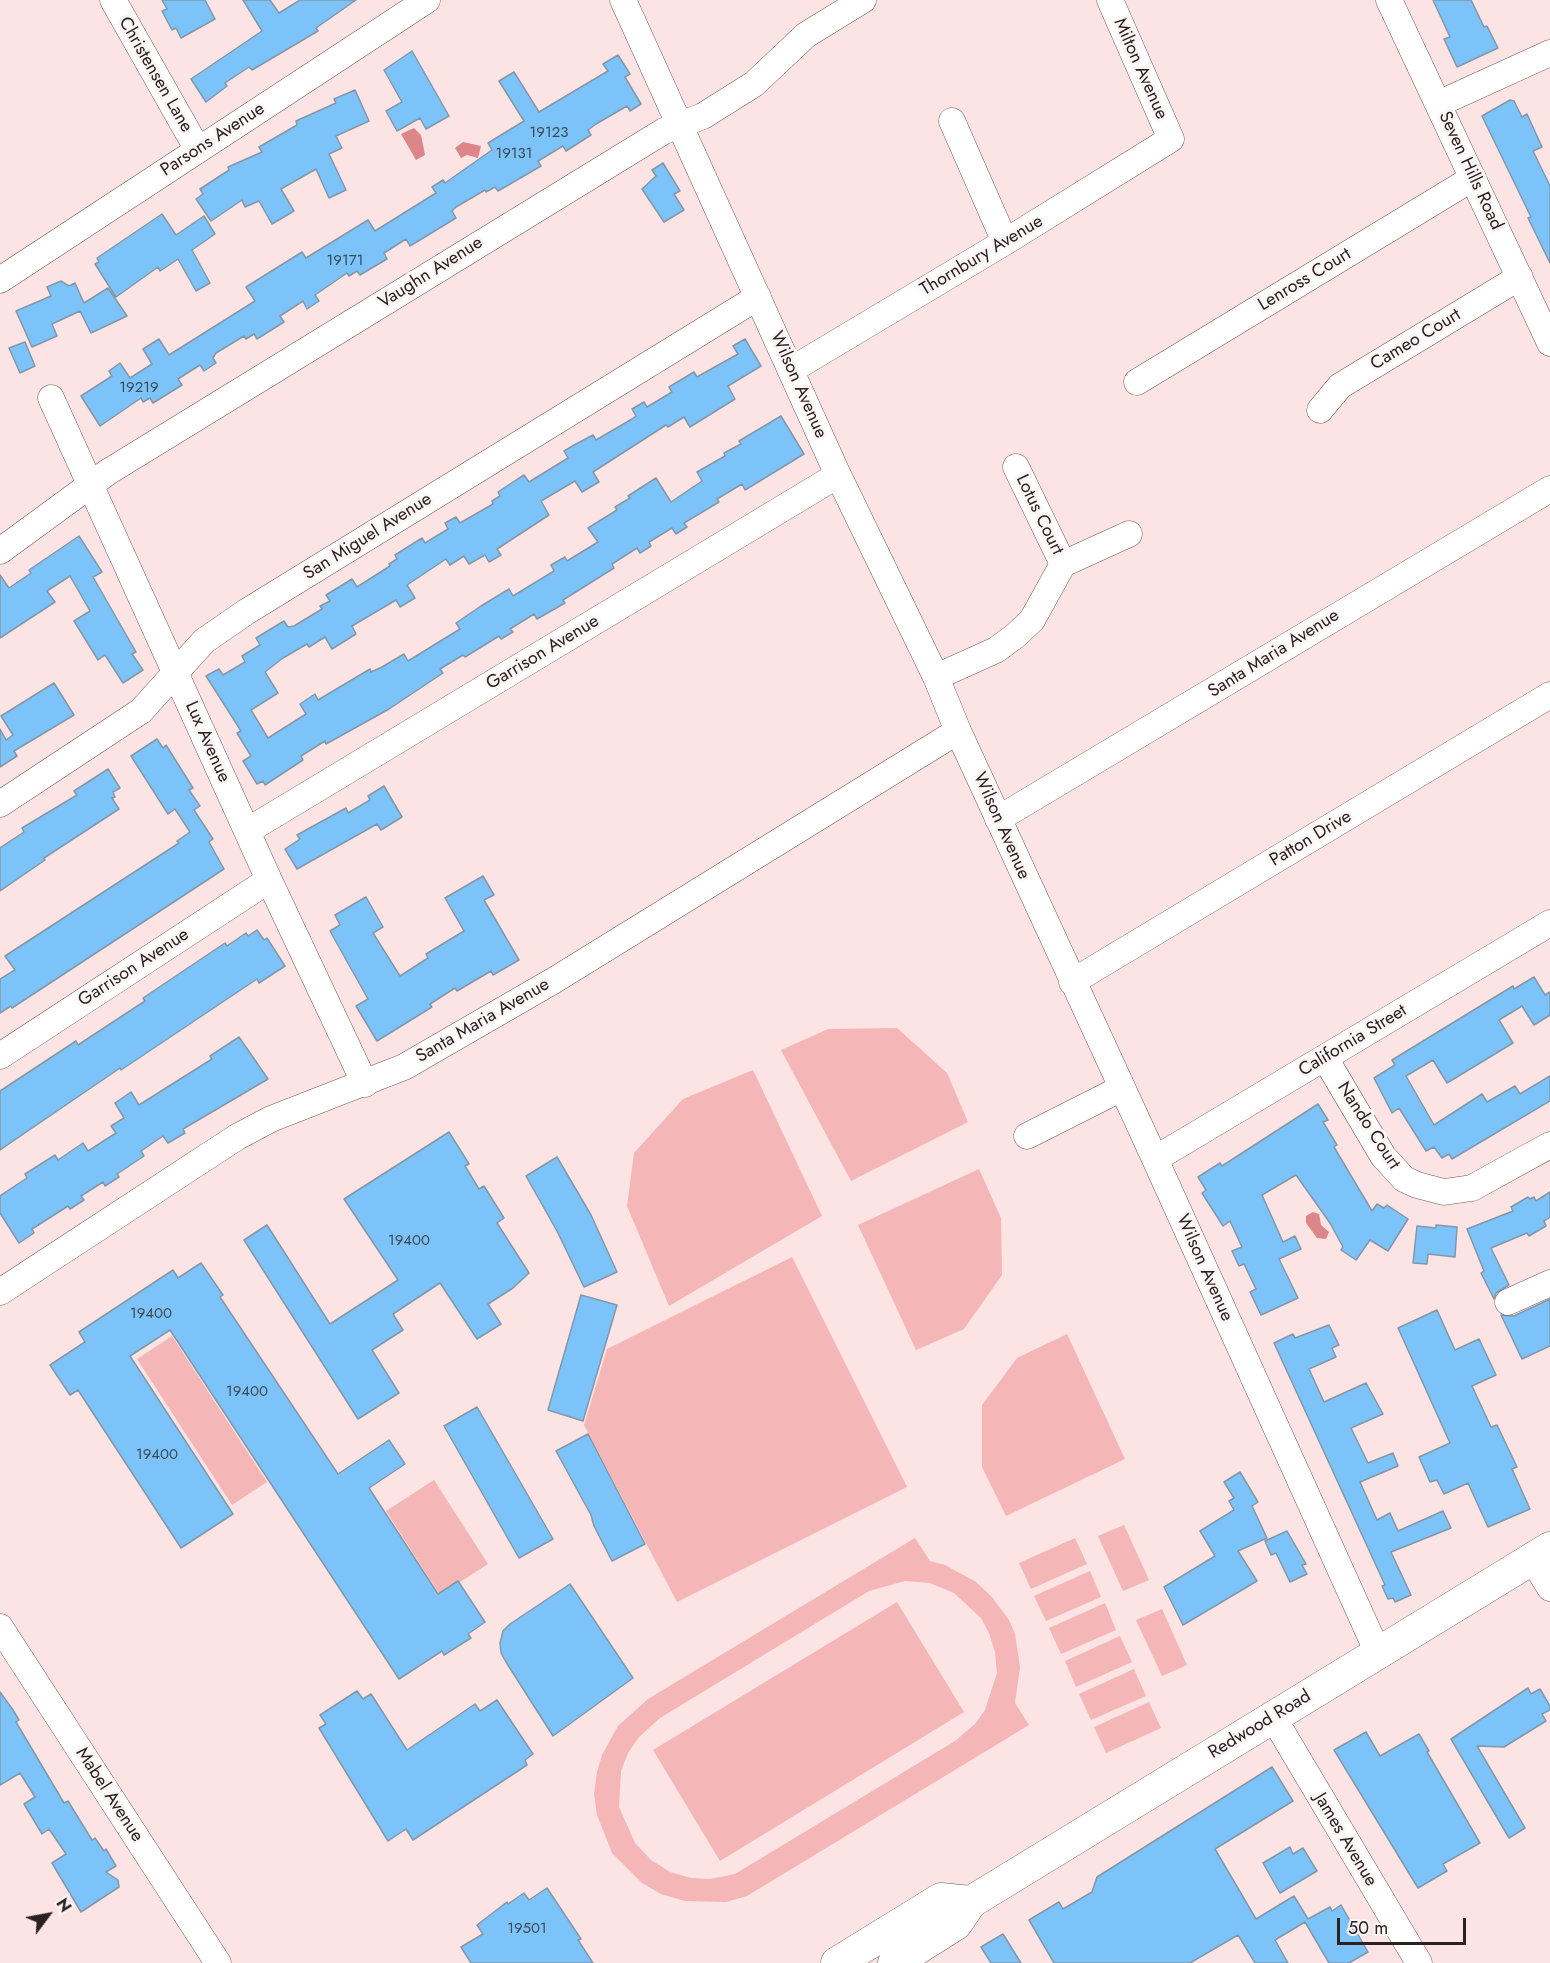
<!DOCTYPE html>
<html>
<head>
<meta charset="utf-8">
<style>
  body { margin:0 }
  #map { position:relative; width:1550px; height:1963px; overflow:hidden; background:#fce3e4; font-family:Jost,sans-serif }
  canvas { display:block }
  .north { position:absolute; left:18px; top:1885px; width:60px; height:60px; -webkit-text-stroke:4px #fcf6f6; paint-order:stroke; rotate:58deg; font-size:16px; font-weight:700; line-height:24px; text-align:center; color:#2b2121 }
  .north::after { content:''; display:block; margin:auto; width:21px; height:27px; background:#2b2121; clip-path:polygon(50% 0,100% 100%,50% 72%,0 100%) }
  .scale { position:absolute; left:1337px; top:1918px; width:129px; height:27px; box-sizing:border-box; border:3px solid #2b2121; border-top:0; padding-left:8px; font-size:18px; line-height:21px; white-space:nowrap; color:#2b2121; -webkit-text-stroke:4px #fcf6f6; paint-order:stroke }
</style>
</head>
<body>
<div id="map">
<canvas width="1550" height="1963"></canvas>
<div class="north">N</div>
<div class="scale">50 m</div>
</div>
<script>
const ctx = document.querySelector('canvas').getContext('2d');
ctx.lineJoin = 'round';
function fillPath(path, color) { ctx.fillStyle = color; ctx.fill(path, 'evenodd'); }
const shape = rows => new Path2D(rows.map(r => 'M' + r).join(''));
function strokePath(path, color, width, dash) { ctx.strokeStyle = color; ctx.lineWidth = width; ctx.lineCap = dash ? 'butt' : 'round'; ctx.setLineDash(dash || []); ctx.stroke(path); }
function drawText(font, color, halo, rows, align = 'center') {
  ctx.font = font + ' Jost,sans-serif'; ctx.lineWidth = 6; ctx.setLineDash([]); ctx.textBaseline = 'middle'; ctx.strokeStyle = halo; ctx.fillStyle = color; for (const [text, x, y, turn = 0] of rows) {
    ctx.save(); ctx.translate(x, y); ctx.rotate((+turn || 0) * Math.PI / 180); ctx.textAlign = isNaN(turn) ? turn : align; if (halo) ctx.strokeText(text, 0, 0); ctx.fillText(text, 0, 0); ctx.restore();
  }
}
fillPath(shape([
  [897,1028,947,1073,968,1122,851,1181,781,1050,828,1029],
  [753,1070,822,1216,669,1306,627,1206,634,1153,683,1099],
  [979,1169,1001,1218,1002,1275,964,1329,916,1350,858,1225],
  [792,1257,907,1487,677,1602,584,1425,607,1349],
  [1067,1334,1125,1459,1006,1516,982,1467,982,1405,1017,1358],
  [172,1336,267,1482,232,1505,137,1359],
  [434,1480,488,1564,440,1595,386,1511],
  [1124,1525,1149,1580,1123,1591,1098,1536],
  [915,1538,930,1561,945,1565,976,1582,992,1597,1009,1620,1015,1634,1020,1667,1015,1703,1029,1725,747,1896,726,1902,685,1901,661,1894,642,1883,612,1853,597,1815,594,1794,597,1772,602,1755,618,1726,648,1699],
  [905,1581,930,1583,954,1593,981,1618,989,1633,995,1652,997,1673,985,1710,975,1724,955,1741,735,1874,710,1879,691,1878,670,1872,651,1860,635,1843,619,1807,621,1771,628,1753,639,1737,660,1718,869,1591],
  [1075,1538,1087,1564,1031,1589,1019,1563],
  [1090,1571,1101,1597,1046,1621,1034,1596],
  [897,1602,964,1712,720,1861,653,1750],
  [1105,1603,1116,1630,1061,1654,1049,1628],
  [1162,1609,1187,1665,1162,1676,1136,1620],
  [1120,1636,1132,1662,1076,1687,1065,1661],
  [1134,1669,1146,1696,1091,1720,1079,1694],
  [1149,1702,1161,1728,1106,1753,1094,1727]
]), '#f5b6b8');
fillPath(shape([
  [414,128,421,135,425,155,416,160,401,134],
  [463,142,481,146,478,158,467,155,461,158,455,148],
  [1313,1212,1319,1214,1321,1225,1329,1232,1326,1239,1317,1238,1306,1223,1306,1216]
]), '#dc868a');
const building = shape([
  [162,0,205,0,215,19,181,38,176,28,172,30,162,11,167,9,162,0],
  [243,0,270,0,279,13,300,0,356,0,316,28,318,31,252,70,249,67,225,83,227,86,206,102,191,79,262,31,243,0],
  [1433,0,1471,0,1484,27,1487,26,1498,48,1457,67,1444,39,1450,37,1433,0],
  [412,51,449,116,426,129,420,118,397,131,386,111,402,102,384,70,412,51],
  [618,55,630,74,625,77,641,104,630,111,627,106,596,124,588,130,591,135,566,151,563,146,538,161,541,166,498,191,495,187,486,192,485,190,456,207,452,211,456,218,410,246,406,239,384,253,387,259,360,275,357,271,349,276,347,273,315,295,319,301,307,309,303,301,280,316,284,322,257,339,254,334,246,339,244,336,216,353,213,358,216,363,204,371,200,365,178,379,182,385,153,403,150,398,143,402,141,398,100,426,81,396,112,376,109,371,120,363,130,378,152,364,143,349,159,339,169,355,255,301,246,287,302,252,306,258,368,220,375,231,436,193,432,187,443,180,445,183,492,150,488,143,524,121,499,81,514,72,539,112,608,71,603,64,618,55],
  [355,90,369,121,336,136,342,148,329,154,346,190,329,198,316,169,281,189,294,211,272,224,259,201,245,207,242,200,211,221,196,199,203,194,200,189,229,170,228,167,262,152,259,147,297,125,296,121,336,103,334,99,355,90],
  [1510,100,1514,101,1522,117,1527,114,1542,147,1533,151,1550,186,1550,263,1528,218,1531,217,1482,116,1510,100],
  [663,163,680,191,674,194,684,210,664,222,642,189,656,176,652,170,663,163],
  [162,214,176,235,204,216,215,234,192,250,210,283,196,291,178,259,160,271,158,267,116,297,95,264,99,262,97,258,162,214],
  [61,281,69,286,75,283,84,303,108,288,127,316,91,333,80,311,52,324,57,336,32,347,16,311,51,296,47,287,61,281],
  [745,339,761,366,728,386,735,399,690,427,684,417,668,427,666,425,593,472,599,482,582,492,575,481,541,501,549,515,497,549,501,555,489,562,485,555,469,564,464,556,450,565,446,559,407,585,415,598,400,607,396,600,352,626,356,634,332,649,325,637,309,647,307,644,283,658,265,672,278,693,251,710,268,738,306,714,300,704,315,694,318,700,370,669,371,672,382,667,404,654,408,661,460,629,456,623,481,606,509,589,513,596,554,571,551,565,565,557,567,561,598,542,588,528,617,510,615,507,630,498,628,496,656,478,671,502,702,481,697,472,725,456,724,453,741,444,739,441,781,416,804,454,745,490,742,484,717,499,719,502,684,523,687,527,676,534,672,528,649,542,651,546,640,553,637,548,612,564,614,568,563,600,565,603,537,619,534,614,510,629,513,632,501,639,499,636,465,657,463,655,440,669,443,673,389,709,326,744,325,741,301,756,303,760,265,785,263,781,257,784,243,761,251,756,237,733,241,731,206,676,219,669,223,675,245,662,242,656,260,645,256,638,284,621,288,627,294,626,322,609,320,606,330,601,326,595,352,579,357,587,390,566,389,564,397,559,395,555,422,538,425,543,448,529,445,523,456,517,460,523,493,504,492,501,500,496,498,492,513,482,524,475,529,482,568,458,564,451,576,444,593,435,596,440,632,419,636,416,632,409,644,402,647,407,672,392,669,387,694,372,697,377,738,354,733,346,745,339],
  [25,342,35,366,20,373,9,348,25,342],
  [79,536,102,572,93,577,136,652,132,654,143,670,123,683,105,655,98,660,74,621,90,611,70,576,47,591,55,602,0,638,0,575,9,588,31,573,29,570,79,536],
  [54,683,74,715,14,751,17,756,0,767,0,729,6,740,13,735,1,716,54,683],
  [157,739,163,748,166,745,193,788,189,790,200,806,194,810,213,839,209,842,224,869,12,1008,11,1006,0,1013,0,979,15,970,5,956,179,843,177,841,190,832,175,809,168,814,131,756,157,739],
  [108,769,120,788,113,792,115,797,112,798,119,809,44,858,45,860,0,891,0,848,24,832,22,828,77,795,74,791,108,769],
  [384,786,402,817,381,830,377,824,297,869,285,849,300,839,297,835,346,808,348,813,370,800,368,796,384,786],
  [483,876,494,895,484,900,519,960,493,975,491,971,457,991,455,988,430,1004,432,1007,377,1041,356,1006,368,999,330,931,340,925,335,915,366,897,383,927,373,933,400,976,428,958,426,954,464,931,445,898,483,876],
  [257,930,264,940,267,938,285,966,259,983,257,979,121,1070,120,1068,0,1150,0,1091,76,1041,78,1045,145,1001,143,998,225,943,227,946,246,933,248,936,257,930],
  [1534,977,1545,995,1550,992,1550,1015,1534,1025,1522,1006,1499,1020,1513,1043,1447,1083,1433,1060,1406,1076,1434,1125,1482,1094,1487,1102,1515,1086,1520,1094,1550,1076,1550,1101,1452,1159,1449,1154,1442,1158,1434,1147,1426,1151,1399,1108,1392,1113,1374,1078,1395,1065,1392,1060,1513,986,1514,989,1534,977],
  [239,1037,268,1079,183,1129,185,1133,168,1143,163,1136,141,1151,144,1156,117,1174,119,1177,105,1186,103,1182,81,1196,84,1200,70,1209,68,1206,32,1229,34,1233,19,1243,0,1213,0,1196,27,1178,25,1174,55,1155,58,1160,83,1143,88,1151,116,1133,111,1126,124,1118,115,1103,131,1092,139,1105,212,1059,210,1056,239,1037],
  [1318,1104,1328,1120,1323,1122,1337,1145,1334,1147,1372,1211,1377,1204,1384,1208,1387,1205,1408,1219,1388,1251,1370,1240,1356,1260,1341,1250,1343,1247,1330,1223,1296,1175,1262,1195,1283,1242,1295,1236,1301,1249,1279,1259,1298,1298,1261,1315,1250,1292,1256,1289,1244,1264,1239,1266,1232,1251,1242,1247,1230,1221,1223,1226,1202,1193,1206,1190,1198,1177,1220,1163,1222,1166,1318,1104],
  [449,1132,469,1164,465,1166,479,1189,484,1186,504,1218,497,1223,529,1273,513,1288,488,1304,501,1324,477,1339,440,1283,393,1314,403,1330,372,1350,399,1393,358,1419,244,1240,267,1225,330,1324,398,1280,344,1199,449,1132],
  [557,1157,591,1215,617,1272,584,1287,557,1231,526,1176,557,1157],
  [1550,1192,1550,1217,1544,1221,1546,1226,1529,1236,1527,1233,1491,1248,1509,1285,1496,1293,1494,1299,1481,1273,1484,1271,1467,1229,1513,1211,1511,1207,1528,1197,1530,1199,1534,1197,1536,1201,1550,1192],
  [1436,1225,1457,1227,1455,1257,1428,1254,1427,1264,1413,1263,1417,1226,1436,1228,1436,1225],
  [201,1263,223,1295,220,1297,338,1474,389,1440,405,1464,369,1488,438,1594,458,1581,485,1622,468,1634,471,1638,444,1655,442,1651,399,1679,170,1330,130,1356,233,1514,181,1548,78,1390,70,1395,50,1365,85,1342,79,1332,173,1270,178,1278,201,1263],
  [581,1295,617,1305,583,1421,548,1410,581,1295],
  [1550,1299,1550,1346,1522,1359,1501,1315,1514,1316,1550,1299],
  [1437,1310,1455,1350,1479,1339,1496,1375,1472,1386,1491,1427,1497,1425,1517,1467,1512,1469,1530,1509,1488,1527,1468,1483,1444,1494,1437,1480,1430,1482,1419,1457,1450,1443,1398,1328,1437,1310],
  [1329,1325,1339,1345,1332,1348,1336,1357,1309,1369,1324,1402,1366,1383,1383,1414,1351,1428,1368,1463,1393,1453,1398,1466,1360,1482,1377,1520,1390,1513,1398,1531,1443,1511,1451,1528,1391,1552,1411,1595,1395,1602,1393,1598,1388,1599,1382,1586,1385,1585,1274,1343,1293,1334,1295,1338,1329,1325],
  [477,1407,553,1539,519,1558,444,1426,477,1407],
  [588,1434,645,1544,612,1561,594,1526,591,1515,556,1451,588,1434],
  [1240,1472,1258,1502,1252,1506,1267,1538,1238,1551,1257,1581,1183,1625,1164,1587,1215,1556,1200,1531,1234,1510,1229,1501,1234,1498,1224,1482,1240,1472],
  [1287,1531,1306,1564,1302,1565,1307,1574,1290,1582,1276,1553,1271,1555,1265,1541,1287,1531],
  [570,1584,633,1678,553,1736,506,1662,501,1653,500,1643,503,1631,510,1624,570,1584],
  [1528,1688,1531,1694,1540,1689,1550,1706,1550,1710,1542,1714,1546,1721,1504,1747,1477,1746,1525,1828,1509,1838,1451,1739,1528,1688],
  [357,1691,363,1699,371,1694,407,1750,475,1704,480,1711,497,1700,533,1754,525,1760,527,1765,413,1840,406,1829,388,1841,319,1728,326,1724,320,1715,357,1691],
  [0,1692,13,1710,19,1720,16,1722,64,1803,68,1801,92,1840,95,1838,104,1851,106,1849,116,1866,106,1872,118,1880,119,1887,81,1912,52,1863,66,1854,49,1829,42,1834,24,1804,35,1797,20,1773,0,1785,0,1692],
  [1366,1732,1380,1756,1419,1734,1429,1751,1427,1752,1480,1843,1443,1864,1447,1871,1418,1888,1334,1750,1366,1732],
  [1272,1767,1293,1801,1215,1849,1256,1919,1294,1896,1308,1919,1330,1907,1332,1911,1341,1905,1368,1952,1349,1963,1329,1963,1305,1922,1275,1940,1288,1963,1255,1963,1238,1935,1190,1963,1054,1963,1029,1920,1059,1902,1063,1909,1092,1892,1097,1877,1272,1767],
  [1290,1847,1293,1854,1303,1848,1317,1871,1280,1893,1263,1863,1290,1847],
  [547,1888,581,1939,578,1940,593,1963,471,1963,461,1947,483,1934,477,1925,507,1902,508,1904,524,1893,529,1900,547,1888],
  [1003,1934,1021,1963,991,1963,981,1947,1003,1934]
]);
fillPath(building, '#7cc3fa');
strokePath(building, '#8397a8', 1.5);
const minor = shape([
  [113,0,198,150],
  [623,0,838,475,936,677,958,731,1155,1159,1378,1653],
  [1389,0,1550,343],
  [1438,104,1550,53],
  [952,121,1005,242],
  [0,280,427,0],
  [791,370,1005,242,1171,139,1110,0],
  [1137,382,1473,178],
  [51,398,269,880,365,1084],
  [1320,410,1340,386,1520,277],
  [1016,467,1063,564],
  [0,551,108,472,664,131,703,116,754,84,806,35,863,0],
  [936,677,996,650,1015,636,1032,620,1063,564,1129,534],
  [0,804,141,711,204,641,246,612,758,297],
  [998,819,1550,489],
  [247,831,838,475],
  [1072,982,1550,695],
  [0,1056,269,880],
  [1325,1058,1383,1156,1404,1179,1417,1185,1444,1192,1472,1188,1550,1145],
  [1027,1136,1122,1088],
  [1155,1159,1550,923],
  [0,1292,237,1137,271,1119,404,1067,553,981,958,731],
  [1508,1302,1550,1283],
  [1532,1559,1550,1588],
  [0,1627,218,1963],
  [1273,1717,1419,1963]
]);
const major = shape([
  [837,1963,941,1899,971,1902],
  [894,1963,956,1924,971,1902,1550,1548]
]);
strokePath(minor, '#745b5b', 27);
strokePath(major, '#745b5b', 33);
strokePath(minor, '#fff', 26);
strokePath(major, '#fff', 32);
drawText('15px', '#3f4a57', null, [
  ["19123",549,133],
  ["19131",514,154],
  ["19171",345,261],
  ["19219",139,388],
  ["19400",409,1241],
  ["19400",151,1314],
  ["19400",247,1392],
  ["19400",157,1455],
  ["19501",527,1929]
]);
drawText('18px', '#2b2121', '#fcf6f6', [
  ["Milton Avenue",1140,69,66],
  ["Christensen Lane",155,75,60],
  ["Parsons Avenue",213,140,-33],
  ["Seven Hills Road",1470,171,65],
  ["Thornbury Avenue",982,256,-31],
  ["Vaughn Avenue",431,273,-32],
  ["Lenross Court",1305,280,-31],
  ["Cameo Court",1416,340,-31],
  ["Wilson Avenue",798,385,66],
  ["Lotus Court",1039,515,64],
  ["San Miguel Avenue",368,537,-32],
  ["Garrison Avenue",543,653,-31],
  ["Santa Maria Avenue",1274,654,-32],
  ["Lux Avenue",207,742,66],
  ["Wilson Avenue",1001,826,66],
  ["Patton Drive",1311,839,-31],
  ["Garrison Avenue",134,968,-33],
  ["Santa Maria Avenue",483,1021,-30],
  ["California Street",1353,1041,-31],
  ["Nando Court",1368,1126,57],
  ["Wilson Avenue",1204,1268,66],
  ["Redwood Road",1260,1725,-31],
  ["Mabel Avenue",109,1795,57],
  ["James Avenue",1345,1840,59]
]);
</script>
</body>
</html>
